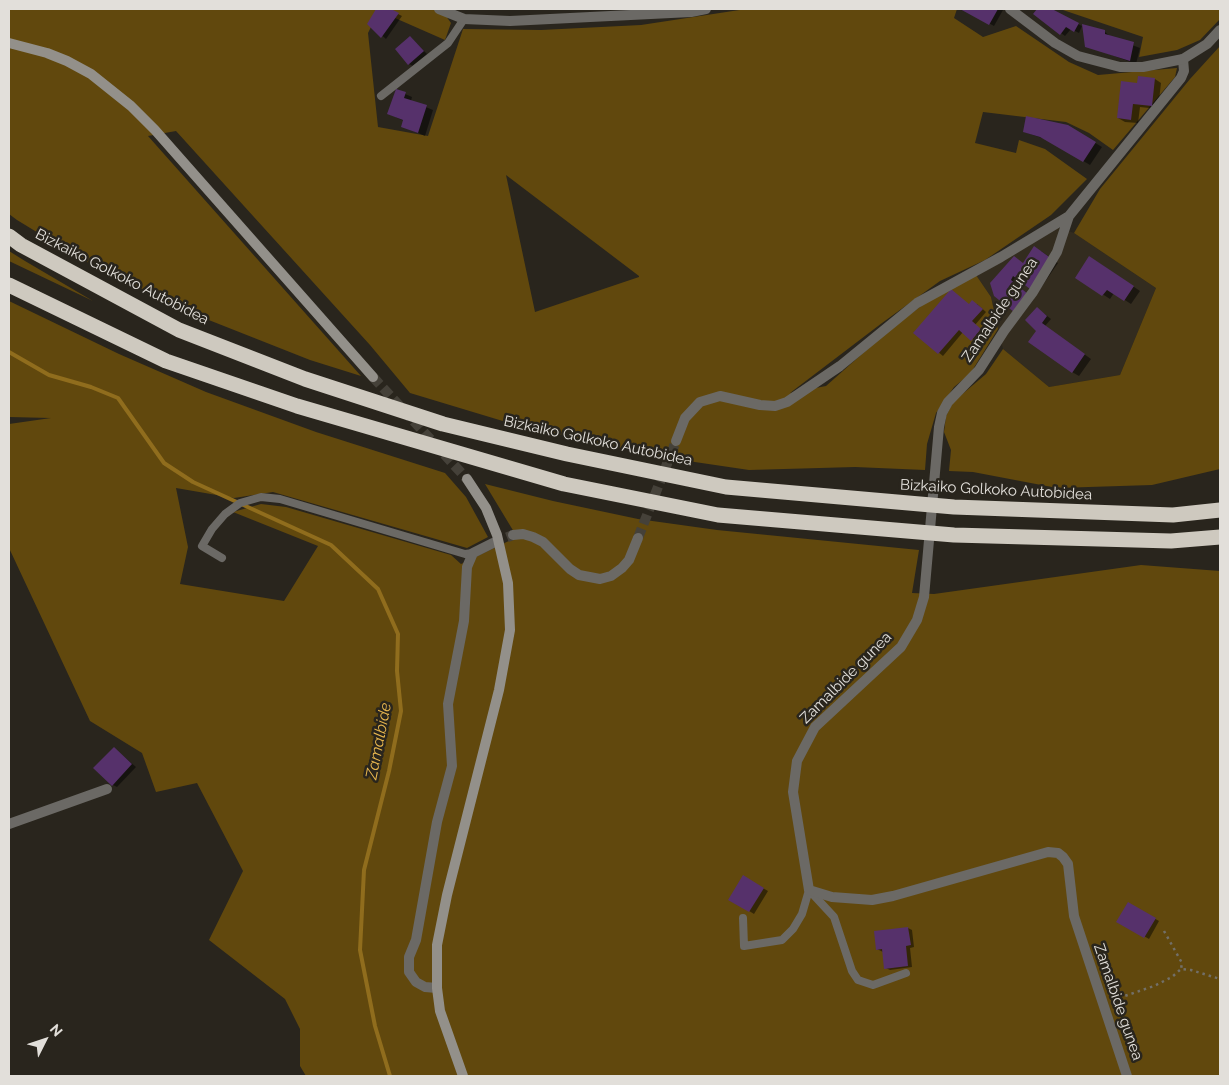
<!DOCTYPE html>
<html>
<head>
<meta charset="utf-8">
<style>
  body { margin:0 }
  #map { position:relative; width:1229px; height:1085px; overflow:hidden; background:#29251d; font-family:Raleway,sans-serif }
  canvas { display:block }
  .frame { position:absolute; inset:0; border:10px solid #e2dfda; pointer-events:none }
  .north { position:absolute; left:20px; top:1015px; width:50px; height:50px; -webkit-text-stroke:4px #29251d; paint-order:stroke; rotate:49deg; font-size:14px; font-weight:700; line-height:20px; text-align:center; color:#e2dfda }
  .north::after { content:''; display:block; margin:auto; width:18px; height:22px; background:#e2dfda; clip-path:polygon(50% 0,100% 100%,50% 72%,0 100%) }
</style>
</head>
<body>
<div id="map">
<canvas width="1229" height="1085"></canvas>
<div class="frame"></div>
<div class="north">N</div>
</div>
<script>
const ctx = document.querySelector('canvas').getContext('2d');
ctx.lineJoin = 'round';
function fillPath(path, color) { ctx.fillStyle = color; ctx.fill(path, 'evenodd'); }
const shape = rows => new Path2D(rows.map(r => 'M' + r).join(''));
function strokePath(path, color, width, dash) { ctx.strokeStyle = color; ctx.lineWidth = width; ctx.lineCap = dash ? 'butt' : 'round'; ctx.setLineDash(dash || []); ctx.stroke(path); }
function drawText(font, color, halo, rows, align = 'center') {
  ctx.font = font + ' Raleway,sans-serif'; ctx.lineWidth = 5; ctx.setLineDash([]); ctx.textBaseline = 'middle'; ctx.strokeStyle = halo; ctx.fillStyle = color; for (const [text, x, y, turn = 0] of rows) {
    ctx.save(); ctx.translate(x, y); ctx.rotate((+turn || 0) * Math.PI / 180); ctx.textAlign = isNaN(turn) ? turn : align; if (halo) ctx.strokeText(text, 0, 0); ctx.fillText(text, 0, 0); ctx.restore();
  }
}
fillPath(shape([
  [1057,227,1074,233,1156,288,1120,375,1049,387,1003,349,991,297,976,275]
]), '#332c1f');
fillPath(shape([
  [9,9,441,9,451,23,445,40,379,11,368,33,378,127,428,136,463,29,541,30,641,25,746,9,957,9,954,18,983,37,1016,26,1069,62,1098,75,1177,68,1175,77,1113,150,1089,133,1066,122,983,112,975,143,1016,153,1019,140,1045,149,1087,179,1051,215,985,260,940,281,882,323,790,393,826,386,889,330,932,298,976,275,991,297,998,329,970,374,954,387,936,413,927,444,925,470,855,467,749,470,661,457,516,425,410,393,370,345,176,131,148,136,361,376,310,360,191,313,81,259,17,220,9,214],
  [506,175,639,276,639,277,535,312],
  [1060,9,1220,9,1220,19,1200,40,1177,50,1139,57,1143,37],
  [1220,46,1220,469,1152,485,1057,488,973,472,949,471,951,450,944,432,946,416,953,402,986,374,1003,349,1049,387,1120,375,1156,288,1074,233,1100,189,1190,79],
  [9,251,25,261,93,301,9,261],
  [9,301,119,354,206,392,316,432,445,473,466,497,488,537,467,548,273,492,234,498,176,488,188,547,180,584,284,601,318,546,233,512,261,504,286,507,451,555,461,564,517,537,485,484,553,501,638,519,717,530,919,550,912,593,934,594,1141,565,1220,571,1220,1076,306,1076,300,1066,300,1029,285,999,209,940,243,871,197,783,156,792,142,753,90,721,9,548,9,424,51,418,9,417]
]), '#61480d');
fillPath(shape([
  [378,9,388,9,402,16,386,39,369,24],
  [963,9,1002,9,1003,10,994,26],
  [1038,9,1046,9,1082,26,1079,33,1071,29,1065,36,1035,14],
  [1105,32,1111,37,1140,48,1136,64,1087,46],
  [410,37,427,54,413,66,409,64],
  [1155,79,1161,83,1158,109,1140,107,1138,123,1125,122,1118,118,1138,84],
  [396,90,412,97,411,101,433,110,425,136,402,126,404,121,389,114],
  [1067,126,1102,147,1090,165,1048,140,1024,132],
  [1041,251,1058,263,1038,292,1020,280,1017,285,1034,299,1022,315,995,295,1023,264],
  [1096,261,1140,291,1131,304,1114,293,1110,299,1076,277],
  [977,304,986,312,975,325,985,332,976,342,963,332,943,356,915,333,970,305],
  [1037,308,1051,319,1045,326,1091,359,1079,376,1072,372,1037,331],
  [114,748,136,767,117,787,113,785],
  [744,877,768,891,754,914,730,899],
  [1128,903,1159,921,1149,939,1118,921],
  [908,928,912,930,914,947,910,948,912,967,890,970,886,968,883,952,877,949]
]), '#0007');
strokePath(shape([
  [9,352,49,375,91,387,118,398,164,463,193,482,331,545,378,589,398,634,397,671,401,711,389,771,364,870,360,950,375,1026,390,1076]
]), '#906d1d', 4);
fillPath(shape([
  [376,9,391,9,399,13,381,38,367,24],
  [960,9,998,9,989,25],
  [1037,9,1052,9,1079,23,1074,32,1066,27,1060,35,1033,14],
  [1082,24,1105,30,1105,34,1134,42,1130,61,1085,47],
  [410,36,424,51,408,65,395,49],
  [1138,76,1155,78,1152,106,1133,104,1131,120,1117,118,1121,81,1137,83],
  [396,89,406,92,404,98,427,105,418,133,401,127,403,120,387,114],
  [1026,116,1068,125,1096,142,1083,162,1040,137,1023,132],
  [1034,246,1052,259,1030,289,1013,276,1011,280,1028,294,1014,312,994,296,990,283,1014,256,1023,263],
  [1089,256,1134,286,1124,301,1107,290,1102,296,1075,278],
  [951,289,969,304,972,300,983,309,972,321,981,329,971,341,959,330,938,354,913,333],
  [1037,307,1047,316,1042,323,1085,354,1072,373,1028,342,1036,331,1025,320],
  [114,747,132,764,112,786,93,768],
  [743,875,764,888,749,912,728,900],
  [1128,902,1156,918,1144,938,1116,922],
  [908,927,911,945,906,946,908,966,884,969,882,949,876,950,874,931]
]), '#56316b');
strokePath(shape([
  [638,538,676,441],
  [493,543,513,535]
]), '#454139', 10, [10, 5]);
strokePath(shape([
  [373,377,467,479]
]), '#454139', 10, [10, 5]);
strokePath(shape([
  [1164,931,1182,963,1181,969],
  [1113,1000,1154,986,1172,977,1181,969,1191,970,1220,979]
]), '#726f68', 2.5, [2.5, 4]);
strokePath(shape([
  [381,96,448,43,464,19],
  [222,558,202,546,212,529,225,514,240,503,261,497,280,499,465,554,473,553],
  [743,918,744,946,782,940,793,929,802,914,809,890,834,917,852,971,858,980,873,985,906,973]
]), '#6b6965', 8);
strokePath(shape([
  [1069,216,1057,252,1033,292,1004,331,979,370,948,402,942,413,939,427,924,597,917,620,901,647,815,727,797,761,793,792,809,890,832,897,872,900,893,896,1048,852,1058,853,1063,857,1068,864,1074,916,1127,1076],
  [676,441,685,418,700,402,720,396,760,405,775,406,787,402,840,366,917,303,1001,257,1069,216,1181,78,1184,71,1183,59],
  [513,535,523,534,533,537,543,542,570,569,579,575,600,579,611,576,622,568,629,560,638,538],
  [9,824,107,789],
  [437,988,425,987,416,982,409,972,409,957,416,940,437,822,452,766,448,704,464,621,467,567,473,553,493,543]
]), '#6b6965', 10);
strokePath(shape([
  [439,9,464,19,510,21,691,12,706,9],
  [1010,9,1055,43,1078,56,1120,67,1143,67,1183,59,1207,44,1220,30]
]), '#6b6965', 10);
strokePath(shape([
  [9,43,47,53,67,61,91,74,131,106,155,130,373,377],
  [463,1076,440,1011,437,988,437,945,447,895,499,690,510,630,508,583,497,535,486,508,467,479]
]), '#93908a', 10);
strokePath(shape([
  [9,236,21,245,179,330,305,379,443,424,567,454,726,487,954,507,1173,515,1220,510],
  [9,285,166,361,297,406,564,484,718,515,954,535,1171,541,1220,537]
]), '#cec9bf', 15);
drawText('15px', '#e2dfda', '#29251d', [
  ["Bizkaiko Golkoko Autobidea",122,277,27],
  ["Zamalbide gunea",1000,310,-56],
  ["Bizkaiko Golkoko Autobidea",598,441,12],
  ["Bizkaiko Golkoko Autobidea",996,490,3],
  ["Zamalbide gunea",846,678,-45],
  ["Zamalbide gunea",1118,1002,71]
]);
drawText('italic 16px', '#e9b74e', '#29251d', [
  ["Zamalbide",379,741,-79]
]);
</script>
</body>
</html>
